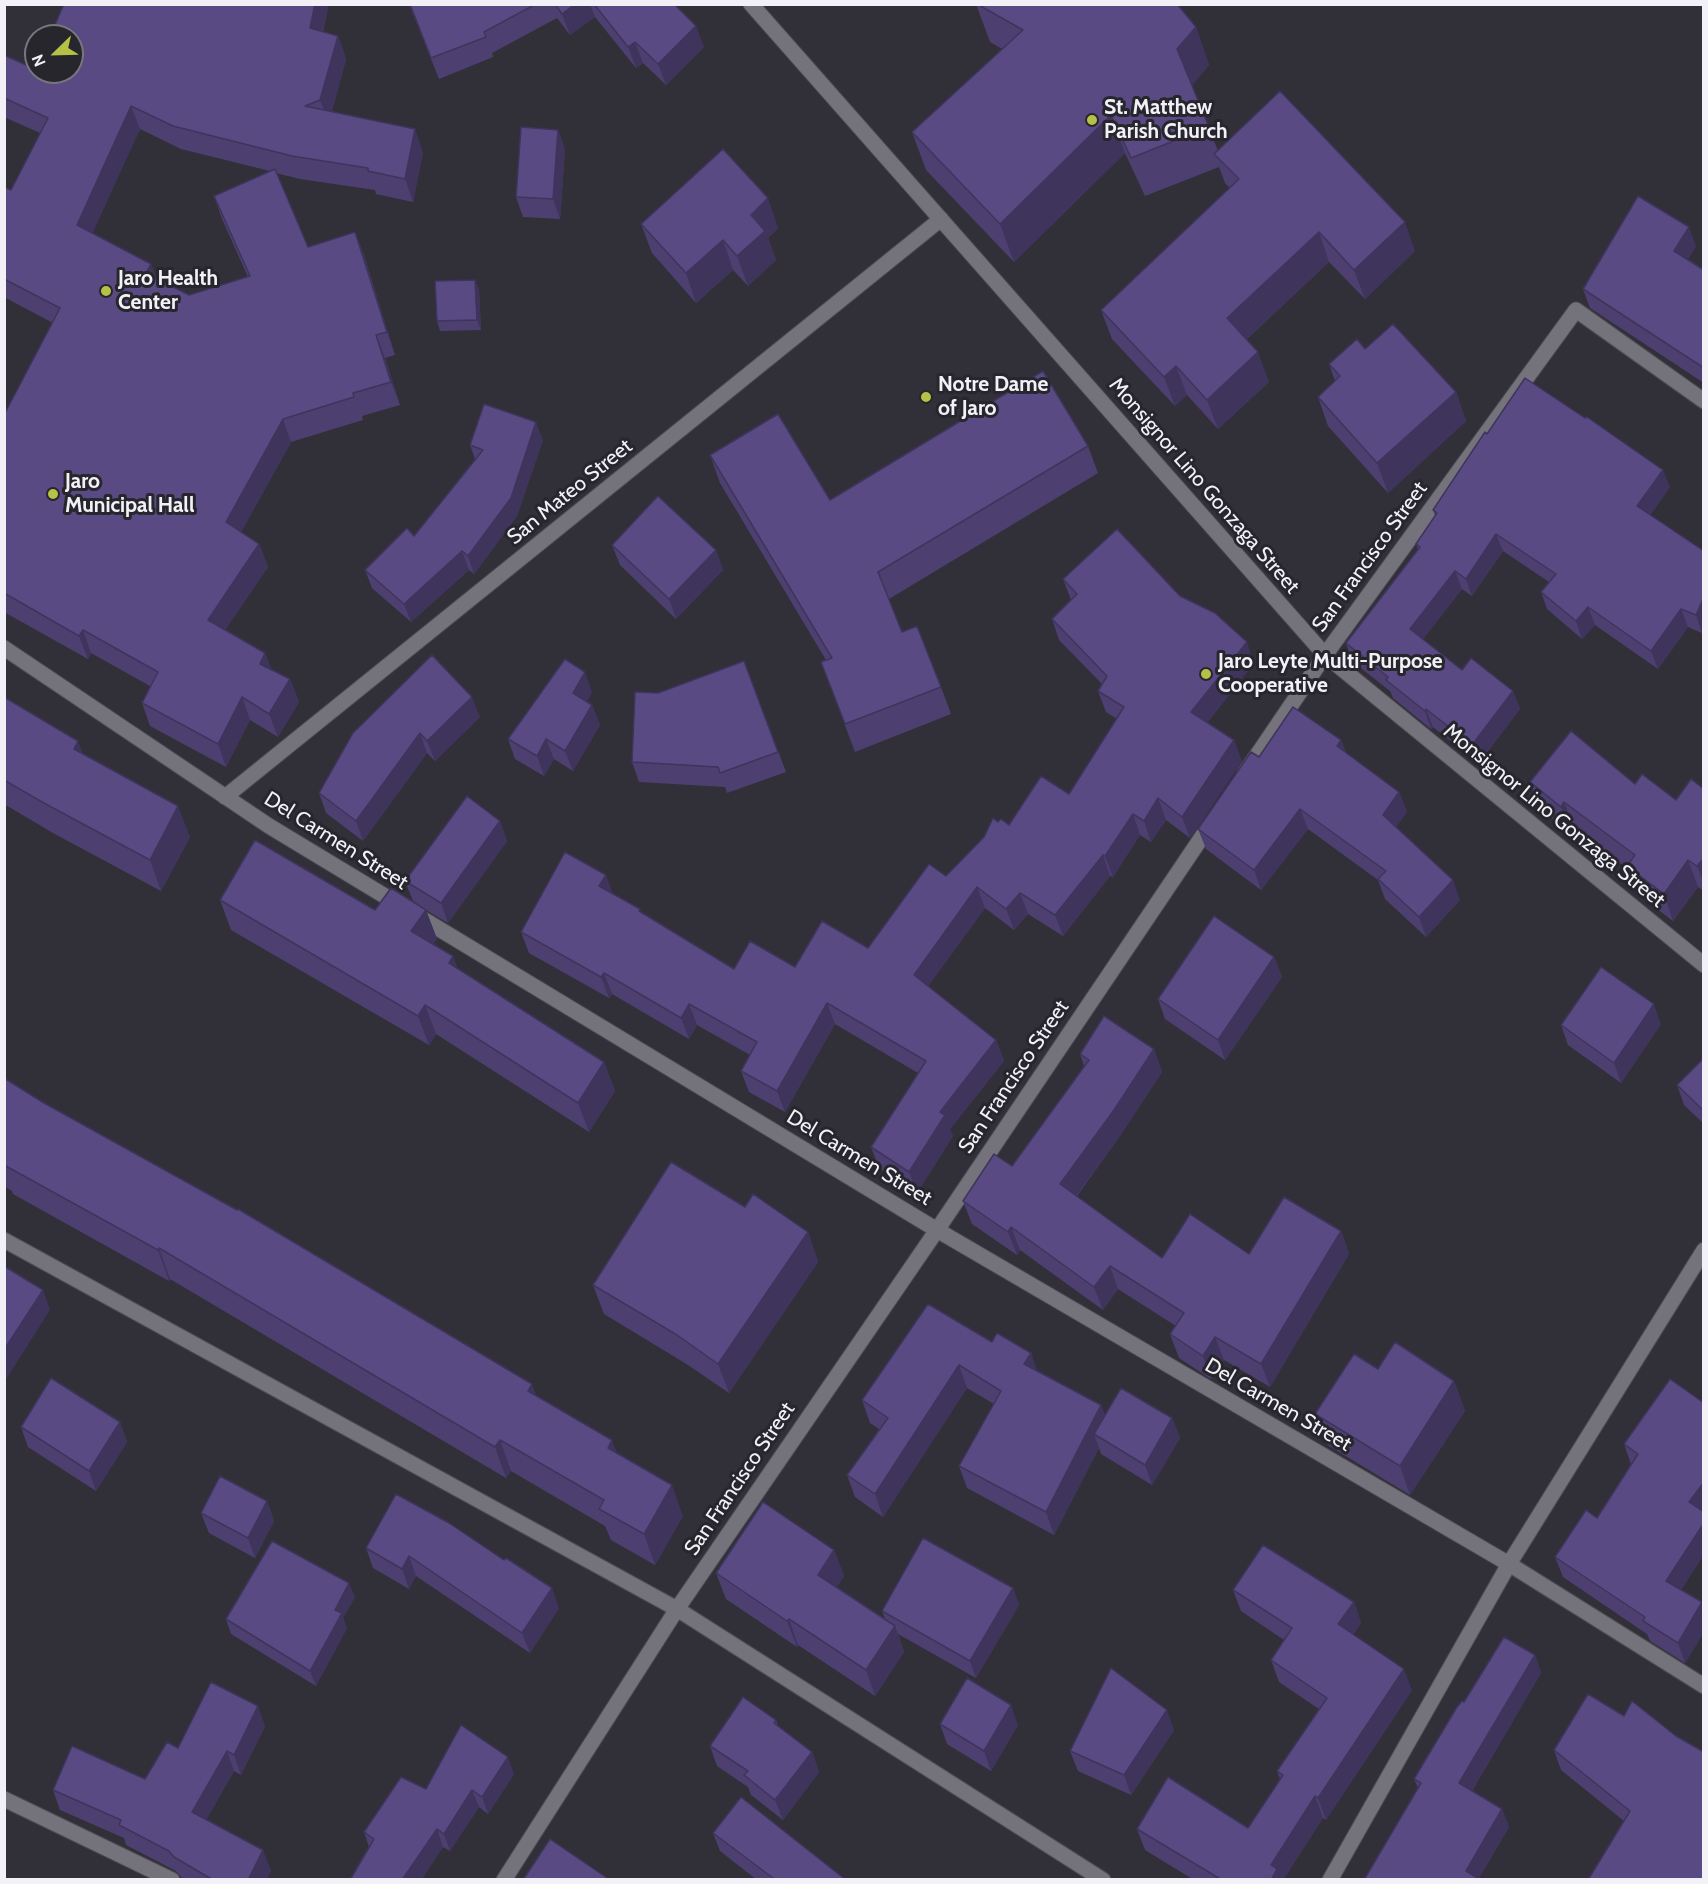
<!DOCTYPE html>
<html>
<head>
<meta charset="utf-8">
<style>
  body { margin:0 }
  #map { position:relative; width:1708px; height:1884px; overflow:hidden; background:#313038; font-family:Cabin,sans-serif }
  canvas { display:block }
  .frame { position:absolute; inset:0; border:6px solid #f2f1f7; pointer-events:none }
  .north { position:absolute; left:24px; top:24px; width:60px; height:60px; box-sizing:border-box; background:#27262d; border:2px solid #78777e; border-radius:50%; rotate:247deg; font-size:16px; font-weight:700; line-height:24px; text-align:center; color:#f2f1f7 }
  .north::after { content:''; display:block; margin:auto; width:21px; height:27px; background:#b6c148; clip-path:polygon(50% 0,100% 100%,50% 72%,0 100%) }
</style>
</head>
<body>
<div id="map">
<canvas width="1708" height="1884"></canvas>
<div class="frame"></div>
<div class="north">N</div>
</div>
<script>
const ctx = document.querySelector('canvas').getContext('2d');
ctx.lineJoin = 'round';
const shape = rows => new Path2D(rows.map(r => 'M' + r).join(''));
function strokePath(path, color, width, dash) { ctx.strokeStyle = color; ctx.lineWidth = width; ctx.lineCap = dash ? 'butt' : 'round'; ctx.setLineDash(dash || []); ctx.stroke(path); }
function fillPath(path, color) { ctx.fillStyle = color; ctx.fill(path, 'evenodd'); }
function drawText(font, color, halo, rows, align = 'center') {
  ctx.font = font + ' Cabin,sans-serif'; ctx.lineWidth = 6; ctx.setLineDash([]); ctx.textBaseline = 'middle'; ctx.strokeStyle = halo; ctx.fillStyle = color; for (const [text, x, y, turn = 0] of rows) {
    ctx.save(); ctx.translate(x, y); ctx.rotate((+turn || 0) * Math.PI / 180); ctx.textAlign = isNaN(turn) ? turn : align; if (halo) ctx.strokeText(text, 0, 0); ctx.fillText(text, 0, 0); ctx.restore();
  }
}
const minor = shape([
  [751,4,1325,655,1704,965],
  [4,648,269,826,937,1230,1509,1564,1704,1686],
  [1245,773,1325,655,1576,310,1704,401],
  [225,797,941,219],
  [4,1240,677,1609,1103,1880],
  [4,1799,172,1880],
  [504,1880,677,1609,937,1230,1212,822],
  [1330,1880,1509,1564,1704,1250]
]);
strokePath(minor, '#4d4c53', 17);
strokePath(minor, '#74737c', 15);
fillPath(shape([
  [64,4,327,4,328,8,323,32,338,36,346,59,332,111,423,152,413,202,376,194,375,190,300,179,276,173,308,247,355,232,364,255,395,355,385,358,400,405,362,416,363,420,291,442,241,532,259,544,268,567,225,630,265,653,271,669,290,679,299,702,278,737,250,720,226,767,150,726,142,703,150,686,91,653,88,659,4,612,4,415,53,323,4,297,4,187,11,190,40,133,4,117,4,55,35,69],
  [140,129,181,149,270,171,214,196,222,219,248,277,189,295,156,278,151,264,92,233],
  [409,4,674,4,704,47,666,85,643,63,636,68,595,17,570,35,557,18,492,53,493,57,439,79],
  [976,4,1196,27,1209,65,1192,85,1218,151,1415,251,1365,299,1329,262,1246,340,1269,382,1218,429,1187,395,1175,406,1112,339,1101,310,1230,188,1225,183,1219,167,1145,196,1125,153,1014,262,926,170,912,132,1002,49,990,42],
  [558,130,565,150,560,219,523,217,516,197],
  [641,224,778,228,768,238,776,260,748,286,733,270,696,303,652,253],
  [1696,246,1688,259,1704,270,1704,383,1590,308,1583,289],
  [475,280,479,290,481,330,440,331,437,321],
  [1365,349,1456,392,1466,421,1388,493,1328,426,1318,397,1335,381,1329,364],
  [1487,434,1670,487,1650,515,1704,551,1704,630,1702,633,1688,627,1658,669,1595,625,1582,639,1547,609,1541,592,1549,582,1503,551,1472,596,1462,589,1423,639,1462,670,1513,691,1520,709,1479,763,1433,727,1431,729,1393,698,1390,691,1352,661,1346,643,1418,550,1416,544,1435,516,1433,510],
  [543,440,517,516,474,574,469,570,411,622,372,588,365,570,414,536,475,459,470,445],
  [1088,446,1098,473,889,599,902,632,941,687,951,714,855,752,821,662,826,660,720,483,710,455,830,500],
  [612,545,716,550,723,570,676,619,620,565],
  [1063,579,1180,596,1254,663,1207,723,1242,761,1190,838,1166,820,1151,842,1140,835,1113,877,1110,876,1063,936,1028,914,1014,930,985,908,928,986,996,1040,1004,1061,950,1129,953,1136,917,1193,879,1168,871,1147,918,1073,835,1024,785,1112,749,1092,741,1071,750,1055,697,1025,689,1039,612,994,609,998,529,953,521,932,606,875,612,893,641,913,734,969,795,967,868,948,946,876,998,822,1009,825,1069,794,1117,719,1106,712,1098,691,1102,684,1059,640,1052,619,1071,600],
  [744,661,786,772,727,793,725,787,639,782,632,762,658,693],
  [592,692,587,701,592,705,600,725,573,771,554,759,544,776,515,759,508,739],
  [4,697,83,754,190,837,161,891,53,833,4,804],
  [480,717,435,761,427,753,363,841,326,813,319,793,353,733],
  [1341,740,1346,753,1399,792,1407,812,1396,827,1460,900,1426,937,1385,899,1378,880,1308,829,1261,890,1206,849,1198,829,1259,757],
  [1530,782,1635,784,1676,800,1704,789,1704,891,1698,887,1673,921,1636,893,1628,869,1574,829,1571,834,1540,809],
  [500,821,507,841,448,923,426,910,437,939,433,944,458,969,604,1062,615,1091,589,1132,436,1034,429,1045,231,930,220,900,375,910,413,901,405,881],
  [1274,957,1282,977,1225,1060,1165,1019,1158,999],
  [1661,1024,1621,1083,1568,1045,1561,1025],
  [1154,1049,1162,1072,1122,1133,1077,1196,1162,1258,1249,1254,1341,1231,1349,1254,1270,1387,1224,1360,1211,1379,1179,1358,1170,1334,1176,1326,1118,1289,1103,1310,1020,1250,1017,1255,972,1224,963,1201,1012,1166,1084,1066,1080,1054],
  [1704,1058,1704,1124,1684,1105,1677,1085],
  [4,1078,44,1103,537,1396,617,1454,683,1516,655,1565,611,1540,605,1526,511,1471,506,1478,170,1279,169,1281,13,1194,12,1191,4,1186],
  [745,1207,808,1232,818,1262,729,1393,688,1365,604,1314,593,1285],
  [992,1342,1031,1353,1037,1371,1101,1405,1105,1416,1172,1418,1180,1438,1152,1485,1101,1454,1099,1448,1054,1535,967,1488,959,1466,994,1404,967,1388,883,1517,855,1497,847,1475,879,1429,870,1423,862,1400],
  [1378,1369,1454,1381,1465,1411,1410,1495,1326,1444,1315,1414],
  [1704,1403,1704,1554,1681,1590,1702,1602,1704,1607,1704,1632,1685,1663,1650,1641,1647,1634,1563,1577,1555,1557,1597,1518,1631,1464,1624,1444],
  [120,1422,127,1442,96,1491,28,1447,21,1427],
  [396,1494,559,1608,530,1653,416,1576,409,1589,373,1568,366,1548],
  [267,1501,274,1521,255,1558,209,1533,201,1513],
  [834,1550,844,1576,836,1588,885,1619,882,1611,1013,1588,1019,1605,976,1678,898,1634,904,1652,875,1696,798,1645,797,1647,726,1599,716,1573],
  [1233,1590,1354,1602,1361,1623,1353,1635,1412,1690,1326,1820,1323,1818,1283,1880,1194,1880,1145,1850,1137,1829,1248,1828,1280,1779,1277,1771,1319,1709,1279,1682,1271,1660,1284,1640,1241,1611],
  [355,1597,343,1618,347,1628,316,1686,231,1634,226,1619],
  [1535,1655,1541,1673,1472,1791,1502,1809,1509,1827,1479,1878,1364,1880,1418,1788,1414,1779,1464,1702],
  [1624,1716,1676,1736,1624,1821,1561,1770,1554,1750],
  [776,1720,778,1726,812,1752,819,1772,783,1820,751,1795,748,1787,717,1766,710,1746],
  [940,1724,1018,1725,991,1771,947,1744],
  [265,1726,241,1775,234,1771,206,1820,271,1870,266,1880,185,1880,181,1877,176,1871,126,1845,124,1838,60,1810,53,1790,145,1779,178,1748],
  [1174,1730,1131,1795,1078,1771,1070,1751],
  [514,1774,488,1814,479,1807,450,1851,443,1847,421,1880,350,1880,369,1847,364,1832,426,1789],
  [713,1833,846,1880,757,1880,720,1851]
]), '#4d4071');
fillPath(shape([
  [315,4,327,4,328,8,318,51,310,28],
  [575,4,590,4,595,17,570,35,562,14],
  [696,26,704,47,666,85,658,64],
  [1196,27,1209,65,1191,87,1177,49],
  [338,36,346,59,329,123,320,100],
  [635,42,643,63,636,68,628,47],
  [131,106,140,129,86,248,77,225],
  [1111,115,1125,153,1014,262,1000,224],
  [415,129,423,152,413,202,405,179],
  [558,130,565,150,560,219,553,199],
  [768,198,778,228,768,238,776,260,748,286,737,256,751,215],
  [1405,222,1415,251,1365,299,1354,270],
  [1689,227,1696,246,1681,270,1674,251],
  [355,232,364,255,395,355,387,332],
  [1319,232,1329,262,1237,348,1227,318],
  [723,240,733,270,696,303,686,273],
  [151,264,160,287,146,273],
  [475,280,479,290,481,330,477,320],
  [376,335,385,358,400,405,391,382],
  [1258,352,1269,382,1218,429,1207,400],
  [1176,366,1187,395,1175,406,1164,377],
  [1456,392,1466,421,1388,493,1377,463],
  [283,419,291,442,234,545,226,522],
  [536,422,543,440,517,516,474,574,468,556],
  [1663,470,1670,487,1643,524,1637,506],
  [1496,534,1503,551,1472,596,1466,579],
  [259,544,268,567,216,643,208,620],
  [716,550,723,570,676,619,669,599],
  [462,551,469,570,411,622,404,604],
  [1455,571,1462,589,1417,647,1410,629],
  [1704,597,1704,630,1702,633,1696,615],
  [1588,607,1595,625,1582,639,1576,621],
  [1681,609,1688,627,1658,669,1651,651],
  [83,630,91,653,88,659,79,636],
  [1247,642,1254,663,1199,733,1191,712],
  [265,653,273,676,260,664],
  [585,672,592,692,580,713,573,693],
  [290,679,299,702,278,737,269,714],
  [1513,691,1520,709,1479,763,1472,745],
  [242,697,250,720,226,767,218,744],
  [472,697,480,717,435,761,427,741],
  [592,705,600,725,573,771,565,751],
  [1426,709,1433,727,1431,729,1425,711],
  [420,733,427,753,363,841,356,821],
  [546,739,554,759,544,776,537,756],
  [1234,740,1242,761,1190,838,1182,817],
  [1341,740,1348,760,1337,746],
  [78,741,90,772,74,749],
  [1399,792,1407,812,1390,835,1383,815],
  [1158,798,1166,820,1151,842,1144,821],
  [1564,802,1574,829,1571,834,1561,807],
  [178,806,190,837,161,891,150,860],
  [1300,809,1308,829,1261,890,1254,870],
  [1133,814,1140,835,1113,877,1105,856],
  [500,821,507,841,448,923,441,903],
  [1103,855,1110,876,1063,936,1055,915],
  [1704,858,1704,883,1697,866],
  [1688,860,1698,887,1673,921,1664,894],
  [606,875,613,896,599,886],
  [1453,880,1460,900,1426,937,1419,917],
  [977,887,985,908,921,996,914,975],
  [1020,893,1028,914,1014,930,1006,909],
  [426,910,437,939,421,960,411,931],
  [453,956,464,985,449,963],
  [1274,957,1282,977,1225,1060,1218,1040],
  [604,973,612,994,609,998,601,977],
  [827,1003,835,1024,785,1112,777,1091],
  [689,1004,697,1025,689,1039,681,1018],
  [1654,1004,1661,1024,1621,1083,1614,1063],
  [425,1005,436,1034,429,1045,418,1016],
  [996,1040,1004,1061,950,1129,953,1136,917,1193,909,1172,940,1112],
  [1154,1049,1162,1072,1122,1133,1068,1207,1060,1184],
  [604,1062,615,1091,589,1132,578,1103],
  [1011,1227,1020,1250,1017,1255,1008,1232],
  [1341,1231,1349,1254,1270,1387,1261,1364],
  [808,1232,818,1262,729,1393,718,1364],
  [159,1248,170,1279,169,1281,158,1250],
  [1110,1266,1118,1289,1103,1310,1094,1287],
  [43,1290,50,1310,5,1381,4,1350],
  [1215,1337,1224,1360,1211,1379,1203,1356],
  [1031,1353,1039,1375,1024,1364],
  [959,1365,967,1388,883,1517,875,1494],
  [1454,1381,1465,1411,1410,1495,1400,1466],
  [532,1384,544,1415,528,1391],
  [1101,1405,1110,1428,1094,1434,1099,1448,1054,1535,1046,1512],
  [1172,1418,1180,1438,1152,1485,1145,1465],
  [120,1422,127,1442,96,1491,89,1471],
  [500,1440,511,1471,506,1478,495,1447],
  [612,1440,624,1471,608,1448],
  [1704,1482,1704,1512,1689,1502],
  [672,1485,683,1516,655,1565,644,1534],
  [267,1501,274,1521,255,1558,248,1538],
  [1704,1523,1704,1554,1674,1601,1666,1581],
  [834,1550,844,1576,827,1602,818,1575],
  [409,1556,416,1576,409,1589,402,1569],
  [349,1583,355,1597,343,1618,347,1628,316,1686,310,1671,335,1610],
  [552,1588,559,1608,530,1653,522,1633],
  [1013,1588,1019,1605,976,1678,970,1661],
  [1354,1602,1361,1623,1346,1646,1338,1624],
  [1702,1602,1704,1607,1704,1632,1685,1663,1678,1643],
  [789,1619,798,1645,797,1647,787,1621],
  [895,1626,904,1652,875,1696,866,1670],
  [1535,1655,1541,1673,1466,1801,1459,1783],
  [1404,1669,1412,1690,1326,1820,1318,1798],
  [1011,1705,1018,1725,991,1771,984,1751],
  [258,1706,265,1726,241,1775,234,1755],
  [1167,1710,1174,1730,1131,1795,1124,1775],
  [227,1751,234,1771,199,1832,192,1812],
  [812,1752,819,1772,783,1820,775,1800],
  [508,1757,514,1774,488,1814,482,1797],
  [472,1790,479,1807,450,1851,444,1834],
  [1315,1796,1323,1818,1283,1880,1271,1880,1271,1865],
  [1502,1809,1509,1827,1478,1880,1466,1871],
  [437,1829,443,1847,421,1880,402,1880],
  [263,1850,271,1870,266,1880,248,1880]
]), '#3e345c');
const building = shape([
  [64,4,315,4,310,28,338,36,320,100,305,106,415,129,405,179,368,171,368,168,292,156,173,126,131,106,77,225,151,264,146,273,189,295,250,276,214,196,275,169,308,247,355,232,387,332,376,335,391,382,353,393,354,397,283,419,226,522,259,544,208,620,265,653,260,664,290,679,269,714,242,697,218,744,142,703,158,672,83,630,79,636,4,593,4,415,60,308,4,279,4,187,11,190,48,118,4,98,4,55,35,69,36,67,36,72,72,72,72,36,50,36,64,4],
  [410,4,536,4,484,32,486,37,431,58,410,4],
  [555,4,575,4,562,14,555,4],
  [594,4,674,4,696,26,658,64,635,42,628,47,594,4],
  [977,4,1177,4,1196,27,1177,49,1209,127,1131,158,1111,115,1000,224,912,132,1023,30,977,4],
  [1280,91,1405,222,1354,270,1319,232,1227,318,1258,352,1207,400,1176,366,1164,377,1101,310,1239,179,1214,154,1280,91],
  [521,127,558,130,553,199,516,197,521,127],
  [723,149,768,198,751,215,765,231,737,256,723,240,686,273,641,224,723,149],
  [1638,196,1689,227,1674,251,1704,270,1704,368,1583,289,1638,196],
  [475,280,477,320,437,321,435,281,475,280],
  [1393,324,1456,392,1377,463,1318,397,1340,376,1329,364,1357,339,1365,349,1393,324],
  [1043,371,1088,446,878,572,902,632,917,626,941,687,845,724,821,662,832,658,710,455,778,414,830,500,1043,371],
  [1525,378,1585,418,1587,417,1663,470,1637,506,1704,551,1704,597,1696,615,1681,609,1651,651,1588,607,1576,621,1541,592,1556,574,1496,534,1466,579,1455,571,1410,629,1462,670,1471,658,1513,691,1472,745,1426,709,1425,711,1386,680,1388,677,1346,643,1420,547,1416,544,1437,513,1433,510,1485,432,1487,434,1525,378],
  [484,404,536,422,511,498,468,556,462,551,404,604,365,570,407,528,414,536,483,450,470,445,484,404],
  [658,496,716,550,669,599,612,545,658,496],
  [1117,529,1180,596,1215,613,1247,642,1191,712,1234,740,1182,817,1158,798,1144,821,1133,814,1105,856,1103,855,1055,915,1020,893,1006,909,977,887,914,975,996,1040,940,1112,945,1115,909,1172,871,1147,926,1061,827,1003,777,1091,741,1071,757,1042,689,1004,681,1018,604,973,601,977,521,932,565,852,606,875,599,886,640,909,639,911,734,969,750,941,795,967,822,921,868,948,929,864,946,876,984,837,993,818,998,822,1001,819,1009,825,1041,776,1069,794,1124,707,1098,691,1107,676,1052,619,1077,594,1063,579,1117,529],
  [432,655,472,697,427,741,420,733,356,821,319,793,353,733,432,655],
  [565,659,585,672,573,693,592,705,565,751,546,739,537,756,508,739,565,659],
  [744,661,778,752,720,773,718,767,632,762,635,692,658,693,744,661],
  [4,697,78,741,74,749,178,806,150,860,42,802,4,780,4,697],
  [1293,707,1341,740,1337,746,1399,792,1383,815,1453,880,1419,917,1378,879,1386,871,1300,809,1254,870,1198,829,1251,752,1259,757,1293,707],
  [1571,731,1635,784,1642,774,1676,800,1691,779,1704,789,1704,858,1697,866,1688,860,1664,894,1627,866,1635,855,1564,802,1561,807,1530,782,1571,731],
  [467,796,500,821,441,903,405,881,467,796],
  [255,840,375,910,391,888,426,910,411,931,453,956,449,963,604,1062,578,1103,425,1005,418,1016,220,900,255,840],
  [1214,916,1274,957,1218,1040,1158,999,1214,916],
  [1601,967,1654,1004,1614,1063,1561,1025,1601,967],
  [1104,1016,1154,1049,1114,1110,1060,1184,1162,1258,1190,1214,1249,1254,1284,1197,1341,1231,1261,1364,1215,1337,1203,1356,1170,1334,1184,1313,1110,1266,1094,1287,1011,1227,1008,1232,963,1201,994,1154,1012,1166,1089,1060,1080,1054,1104,1016],
  [1704,1058,1704,1111,1677,1085,1704,1058],
  [4,1078,44,1103,237,1210,238,1209,532,1384,528,1391,612,1440,608,1448,672,1485,644,1534,599,1509,604,1500,500,1440,495,1447,159,1248,158,1250,4,1165,4,1078],
  [671,1162,745,1207,753,1194,808,1232,718,1364,677,1335,593,1285,671,1162],
  [4,1266,43,1290,4,1350,4,1266],
  [928,1304,992,1342,997,1333,1031,1353,1024,1364,1101,1405,1046,1512,959,1466,1001,1391,959,1365,875,1494,847,1475,888,1418,862,1400,928,1304],
  [1395,1342,1454,1381,1400,1466,1315,1414,1354,1354,1378,1369,1395,1342],
  [51,1378,120,1422,89,1471,21,1427,51,1378],
  [1670,1379,1704,1403,1704,1482,1689,1502,1704,1512,1704,1523,1666,1581,1702,1602,1678,1643,1643,1621,1645,1617,1555,1557,1586,1510,1597,1518,1638,1454,1624,1444,1670,1379],
  [1121,1388,1172,1418,1145,1465,1094,1434,1121,1388],
  [220,1476,267,1501,248,1538,201,1513,220,1476],
  [396,1494,449,1523,504,1560,506,1558,552,1588,522,1633,409,1556,402,1569,366,1548,396,1494],
  [763,1502,834,1550,818,1575,895,1626,866,1670,789,1619,787,1621,716,1573,763,1502],
  [923,1538,1013,1588,970,1661,882,1611,923,1538],
  [272,1541,349,1583,335,1610,342,1613,310,1671,226,1619,272,1541],
  [1263,1545,1354,1602,1338,1624,1404,1669,1318,1798,1315,1796,1271,1865,1277,1869,1271,1880,1222,1880,1137,1829,1168,1777,1248,1828,1283,1775,1277,1771,1327,1698,1271,1660,1292,1628,1233,1590,1263,1545],
  [1504,1637,1535,1655,1459,1783,1502,1809,1466,1871,1481,1880,1364,1880,1421,1783,1414,1779,1457,1707,1462,1701,1464,1702,1504,1637],
  [1111,1668,1167,1710,1124,1775,1070,1751,1111,1668],
  [967,1678,1011,1705,984,1751,940,1724,967,1678],
  [211,1682,258,1706,234,1755,227,1751,192,1812,263,1850,248,1880,213,1880,174,1857,169,1851,119,1825,121,1820,53,1790,72,1746,145,1779,167,1742,178,1748,211,1682],
  [1588,1694,1624,1716,1632,1701,1676,1736,1704,1752,1704,1880,1588,1880,1630,1811,1554,1750,1588,1694],
  [743,1697,776,1720,774,1723,812,1752,775,1800,744,1775,748,1771,710,1746,743,1697],
  [461,1725,508,1757,482,1797,472,1790,444,1834,437,1829,402,1880,350,1880,374,1839,364,1832,401,1777,426,1789,461,1725],
  [741,1797,846,1880,772,1880,773,1878,713,1833,741,1797],
  [550,1839,610,1880,523,1880,550,1839]
]);
fillPath(building, '#594a83');
strokePath(building, '#3e345c', 1.5);
for (const [x, y, r, color] of [
  [1092,120,6,"#b6c148"],
  [106,291,6,"#b6c148"],
  [926,397,6,"#b6c148"],
  [53,494,6,"#b6c148"],
  [1206,674,6,"#b6c148"]
]) { const dot = new Path2D(); dot.arc(x, y, r, 0, 2 * Math.PI); ctx.fillStyle = color; ctx.fill(dot); strokePath(dot, '#27262d', 2); }
drawText('bold 21px', '#f2f1f7', '#27262d', [
  ["St. Matthew",1104,108],
  ["Parish Church",1104,132],
  ["Jaro Health",118,279],
  ["Center",118,303],
  ["Notre Dame",938,385],
  ["of Jaro",938,409],
  ["Jaro",65,482],
  ["Municipal Hall",65,506],
  ["Jaro Leyte Multi-Purpose",1218,662],
  ["Cooperative",1218,686]
], 'left');
drawText('21px', '#f2f1f7', '#27262d', [
  ["Monsignor Lino Gonzaga Street",1204,486,49],
  ["San Mateo Street",570,492,-39],
  ["San Francisco Street",1370,557,-54],
  ["Monsignor Lino Gonzaga Street",1554,816,39],
  ["Del Carmen Street",336,841,32],
  ["San Francisco Street",1014,1077,-56],
  ["Del Carmen Street",859,1158,31],
  ["Del Carmen Street",1278,1405,30],
  ["San Francisco Street",740,1479,-56]
]);
</script>
</body>
</html>
